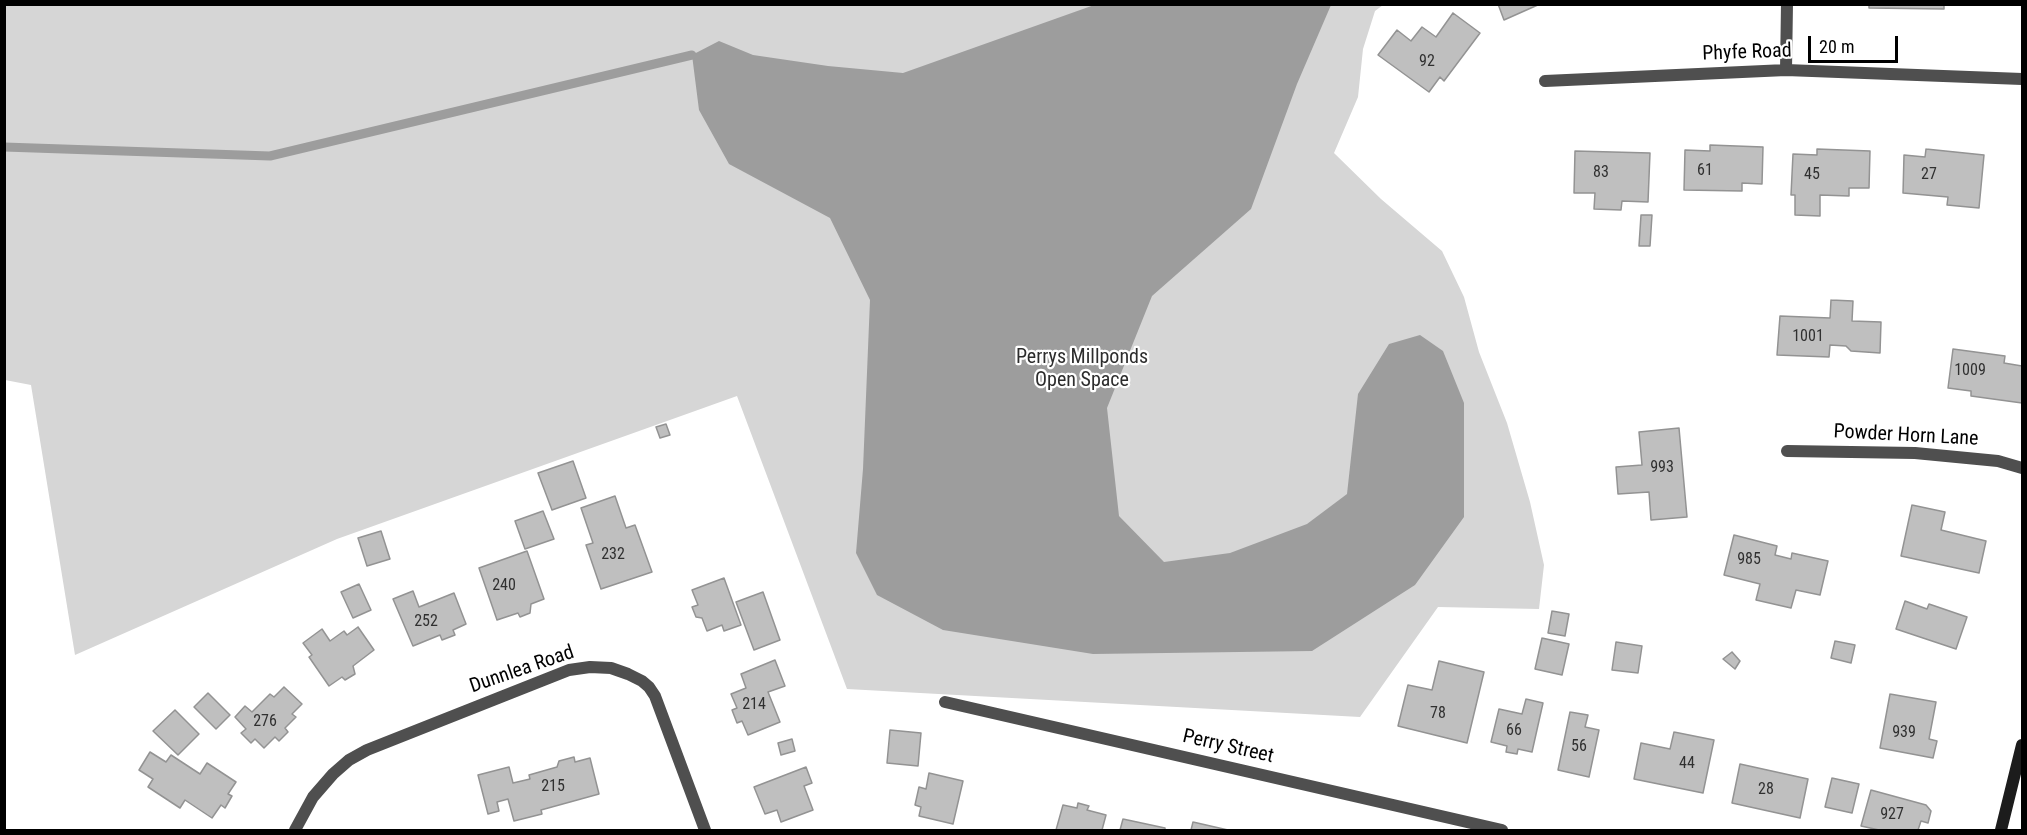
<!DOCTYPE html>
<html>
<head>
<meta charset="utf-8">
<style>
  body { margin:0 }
  #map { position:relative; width:2027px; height:835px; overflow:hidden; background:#fff; font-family:"Roboto Condensed",sans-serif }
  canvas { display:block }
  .frame { position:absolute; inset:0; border:6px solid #000; pointer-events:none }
  .scale { position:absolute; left:1808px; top:36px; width:90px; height:27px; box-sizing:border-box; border:3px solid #000; border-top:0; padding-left:8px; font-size:18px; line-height:21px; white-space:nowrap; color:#000; -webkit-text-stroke:4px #fff; paint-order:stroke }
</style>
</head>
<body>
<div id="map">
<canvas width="2027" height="835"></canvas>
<div class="frame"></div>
<div class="scale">20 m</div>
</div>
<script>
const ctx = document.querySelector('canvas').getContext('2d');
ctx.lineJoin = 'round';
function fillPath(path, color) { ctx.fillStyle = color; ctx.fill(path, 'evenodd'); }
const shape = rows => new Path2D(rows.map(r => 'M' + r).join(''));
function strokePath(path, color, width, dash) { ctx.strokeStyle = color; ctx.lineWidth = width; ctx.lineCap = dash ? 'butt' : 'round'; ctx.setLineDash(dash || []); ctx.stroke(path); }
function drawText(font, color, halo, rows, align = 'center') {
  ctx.font = font + ' "Roboto Condensed",sans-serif'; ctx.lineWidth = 4.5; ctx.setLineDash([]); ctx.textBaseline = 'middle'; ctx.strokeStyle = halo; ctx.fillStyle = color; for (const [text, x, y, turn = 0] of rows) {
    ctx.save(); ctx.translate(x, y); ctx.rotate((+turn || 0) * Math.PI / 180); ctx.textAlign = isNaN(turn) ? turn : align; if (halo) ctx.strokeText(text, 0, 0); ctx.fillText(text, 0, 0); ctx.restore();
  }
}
fillPath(shape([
  [5,5,1383,5,1375,11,1363,49,1358,97,1334,153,1381,199,1442,251,1464,297,1479,352,1507,423,1530,502,1544,565,1539,609,1438,607,1360,717,847,689,737,396,337,539,75,655,31,385,5,380]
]), '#d6d6d6');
fillPath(shape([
  [1097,4,1331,5,1297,84,1251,209,1152,296,1107,408,1119,516,1164,562,1230,553,1307,524,1347,494,1358,394,1389,344,1420,335,1443,351,1464,403,1464,517,1415,585,1312,651,1093,654,943,630,877,595,856,553,863,469,870,300,830,218,729,164,699,110,692,55,719,41,753,55,828,66,903,73]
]), '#9d9d9d');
strokePath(shape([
  [4,147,270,156,692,55]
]), '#9d9d9d', 9);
const building = shape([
  [1498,4,1540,4,1504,20,1498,4],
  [1869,4,1944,4,1944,9,1869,8,1869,4],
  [1453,13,1480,33,1444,81,1440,77,1429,92,1378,55,1397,30,1411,41,1422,27,1436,37,1453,13],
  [1710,145,1763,147,1762,184,1742,183,1742,191,1684,190,1685,150,1710,151,1710,145],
  [1817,149,1870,151,1869,188,1849,188,1849,196,1820,195,1820,216,1795,215,1795,195,1791,195,1793,154,1817,155,1817,149],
  [1926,149,1984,155,1979,208,1947,205,1948,197,1903,193,1904,155,1925,157,1926,149],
  [1575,151,1650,153,1648,202,1622,201,1621,210,1594,209,1595,193,1574,193,1575,151],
  [1641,215,1652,215,1650,246,1639,246,1641,215],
  [1831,300,1853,301,1852,321,1881,322,1880,353,1851,351,1846,346,1830,345,1829,357,1777,355,1780,316,1830,318,1831,300],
  [1953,349,2005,356,2004,363,2022,366,2022,403,1971,396,1971,391,1948,388,1953,349],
  [666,424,670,435,660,438,656,427,666,424],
  [1679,428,1687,517,1651,520,1649,492,1618,494,1616,467,1642,465,1639,432,1679,428],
  [573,461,586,498,552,510,538,473,573,461],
  [615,496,626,528,635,525,652,572,601,589,586,545,593,543,581,508,615,496],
  [1912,505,1945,512,1941,530,1986,541,1979,573,1901,556,1912,505],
  [543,511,554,539,525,549,515,521,543,511],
  [381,531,390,559,367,566,358,538,381,531],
  [1734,535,1777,546,1775,555,1791,559,1792,553,1828,561,1820,595,1796,590,1791,608,1756,600,1760,584,1724,575,1734,535],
  [527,551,544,599,531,604,530,613,520,617,518,613,497,620,479,568,527,551],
  [724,578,741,625,724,631,722,625,707,631,702,618,696,617,692,607,698,605,692,590,724,578],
  [359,584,371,610,353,618,341,592,359,584],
  [413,591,419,607,454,593,466,624,453,630,455,635,442,640,440,635,413,646,393,599,413,591],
  [763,592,780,640,754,650,736,602,763,592],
  [1905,601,1927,609,1929,604,1967,617,1956,649,1896,629,1905,601],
  [1552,611,1569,614,1565,636,1548,633,1552,611],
  [358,627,374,650,353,666,355,674,345,680,342,677,329,686,309,657,312,655,303,643,322,629,330,641,344,631,347,635,358,627],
  [1542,638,1569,644,1562,675,1535,669,1542,638],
  [1835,641,1855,645,1851,663,1831,658,1835,641],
  [1616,642,1642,646,1638,673,1612,670,1616,642],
  [1732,652,1740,661,1735,669,1723,659,1732,652],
  [775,660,785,686,768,692,780,722,748,735,742,721,737,723,732,710,737,708,731,694,746,688,741,674,775,660],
  [1439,661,1484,672,1467,743,1398,726,1408,685,1432,690,1439,661],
  [284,687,302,704,292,714,296,717,285,728,288,732,279,741,275,737,264,748,255,739,251,743,241,733,246,729,235,717,245,706,252,712,270,694,274,697,284,687],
  [208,693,230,715,216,729,194,707,208,693],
  [1890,694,1936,702,1929,739,1937,741,1933,758,1880,748,1890,694],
  [1526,699,1543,703,1532,752,1518,749,1517,754,1506,752,1507,746,1491,742,1499,709,1522,714,1526,699],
  [175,710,199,734,178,755,153,731,175,710],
  [1570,712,1588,715,1585,727,1599,730,1589,777,1558,770,1570,712],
  [890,730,921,733,918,766,887,763,890,730],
  [1674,732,1714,740,1703,793,1634,779,1641,743,1670,749,1674,732],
  [792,739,795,751,781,755,778,743,792,739],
  [150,752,166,762,171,755,200,774,207,763,236,782,228,794,232,796,225,808,221,805,212,818,185,800,180,808,148,787,153,779,139,770,150,752],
  [574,757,575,762,590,758,599,794,541,810,542,814,514,821,508,799,497,802,499,811,488,814,478,775,509,767,513,783,530,779,529,775,557,767,559,761,574,757],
  [1740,764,1808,779,1800,818,1732,803,1740,764],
  [806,767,812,783,804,786,813,810,781,822,777,810,765,814,754,787,806,767],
  [929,773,963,781,953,824,919,816,921,807,915,805,919,787,926,789,929,773],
  [1832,778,1859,784,1852,813,1825,807,1832,778],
  [1871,790,1926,805,1931,811,1928,823,1921,821,1918,830,1879,830,1861,826,1871,790],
  [1078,803,1089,806,1087,810,1106,815,1102,830,1056,830,1063,805,1077,808,1078,803],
  [1123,819,1165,828,1165,830,1120,830,1123,819],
  [1193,822,1228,830,1191,830,1193,822]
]);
fillPath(building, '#bfbfbf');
strokePath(building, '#939393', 1.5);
strokePath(shape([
  [1786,70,1787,4],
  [1545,81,1786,70,2022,79],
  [1787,451,1915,453,1998,461,2022,468],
  [945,702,1502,830],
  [295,830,313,797,333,774,349,760,367,750,569,670,590,667,611,668,628,674,642,681,649,687,655,696,705,830]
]), '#4f4f4f', 12);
strokePath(shape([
  [2001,830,2022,745]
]), '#1c1c1c', 12);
drawText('16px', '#303030', null, [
  ["92",1427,62],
  ["61",1705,171],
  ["83",1601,173],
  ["45",1812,175],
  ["27",1929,175],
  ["1001",1808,337],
  ["1009",1970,371],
  ["993",1662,468],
  ["232",613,555],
  ["985",1749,560],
  ["240",504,586],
  ["252",426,622],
  ["214",754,705],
  ["78",1438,714],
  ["276",265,722],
  ["66",1514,731],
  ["939",1904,733],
  ["56",1579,747],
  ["44",1687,764],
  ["215",553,787],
  ["28",1766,790],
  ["927",1892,815]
]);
drawText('20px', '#000', '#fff', [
  ["Phyfe Road",1747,53,-2],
  ["Powder Horn Lane",1906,436,3],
  ["Dunnlea Road",522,670,-19],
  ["Perry Street",1228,747,13]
]);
drawText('20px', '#2d2d2d', '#fff', [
  ["Perrys Millponds",1082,358],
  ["Open Space",1082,381]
]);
</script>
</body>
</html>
